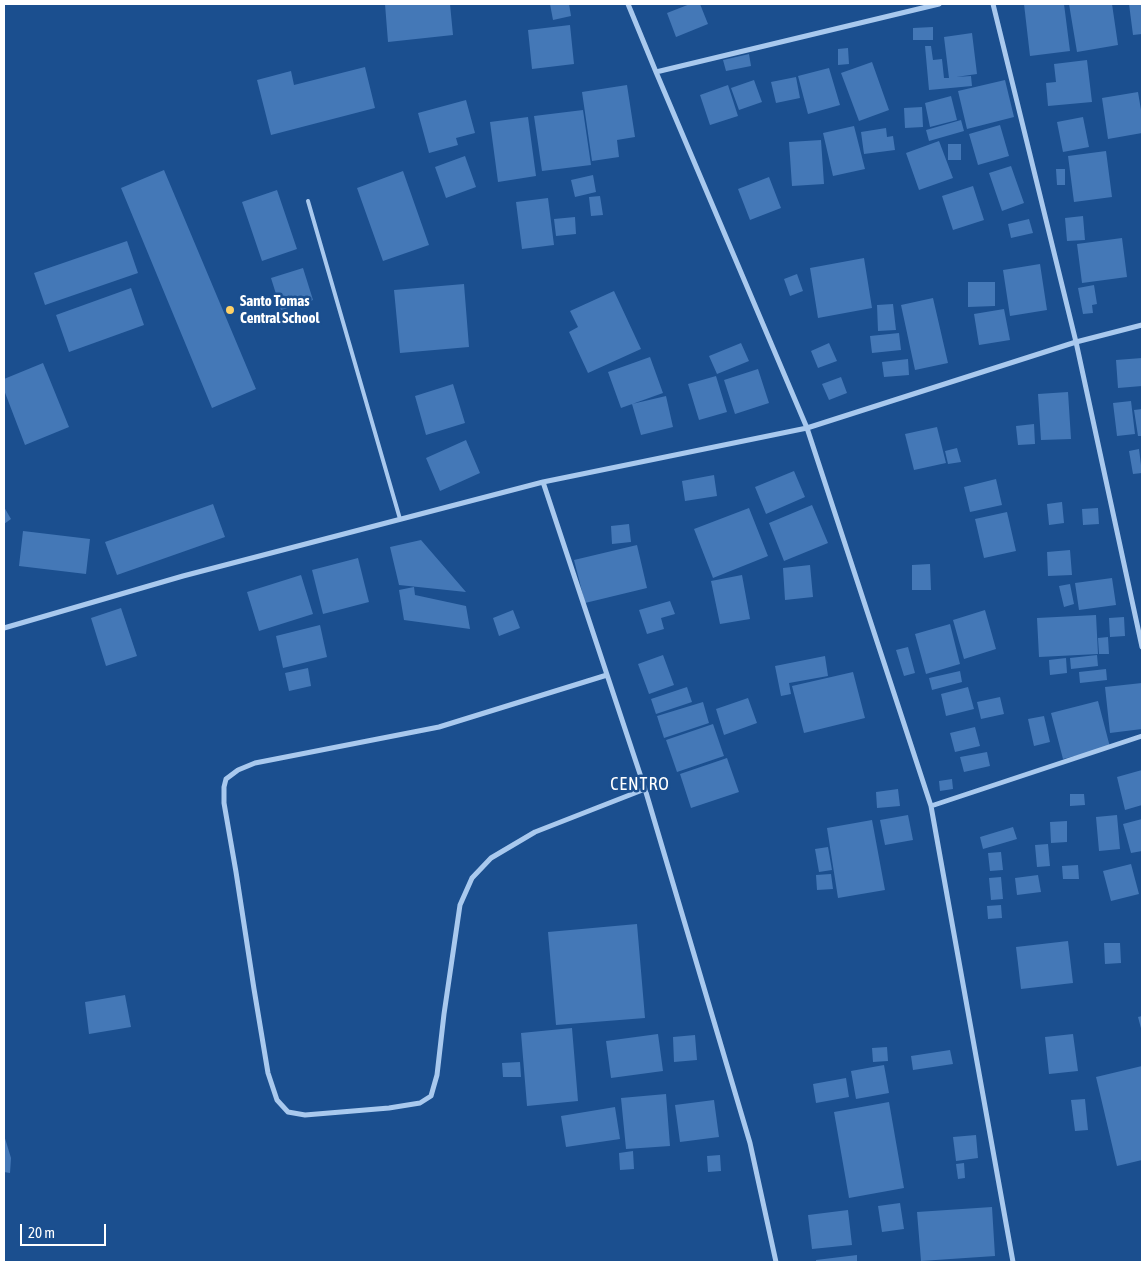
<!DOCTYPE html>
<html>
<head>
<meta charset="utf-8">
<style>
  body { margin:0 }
  #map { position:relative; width:1146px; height:1266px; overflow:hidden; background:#1b4f8f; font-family:"Asap Condensed",sans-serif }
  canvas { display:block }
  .frame { position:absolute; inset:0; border:5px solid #fff; pointer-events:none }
  .scale { position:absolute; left:20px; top:1224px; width:86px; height:22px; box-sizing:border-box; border:2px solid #fff; border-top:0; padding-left:6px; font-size:15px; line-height:18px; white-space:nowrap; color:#fff; -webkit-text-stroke:4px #1b4f8f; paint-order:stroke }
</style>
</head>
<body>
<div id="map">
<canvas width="1146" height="1266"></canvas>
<div class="frame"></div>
<div class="scale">20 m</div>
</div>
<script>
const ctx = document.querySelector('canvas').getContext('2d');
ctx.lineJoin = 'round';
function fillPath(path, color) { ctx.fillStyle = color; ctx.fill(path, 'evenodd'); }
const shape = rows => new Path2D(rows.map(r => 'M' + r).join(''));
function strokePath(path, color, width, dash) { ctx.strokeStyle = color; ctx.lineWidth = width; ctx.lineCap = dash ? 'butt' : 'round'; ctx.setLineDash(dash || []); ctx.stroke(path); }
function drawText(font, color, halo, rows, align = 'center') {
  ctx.font = font + ' "Asap Condensed",sans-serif'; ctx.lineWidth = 5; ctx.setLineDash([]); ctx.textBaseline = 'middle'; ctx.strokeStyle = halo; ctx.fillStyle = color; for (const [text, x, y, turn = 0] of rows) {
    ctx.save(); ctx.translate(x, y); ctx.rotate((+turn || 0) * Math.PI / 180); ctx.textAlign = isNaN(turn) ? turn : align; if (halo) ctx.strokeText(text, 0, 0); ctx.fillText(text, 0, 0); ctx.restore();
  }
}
fillPath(shape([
  [385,4,450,4,453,35,388,42],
  [550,4,569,4,571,16,553,20],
  [690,4,700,4,708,24,676,37,667,13],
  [1024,4,1064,4,1070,51,1030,56],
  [1069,4,1112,4,1118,45,1077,52],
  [1129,4,1142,4,1142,34,1133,35],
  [570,25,574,64,532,69,528,30],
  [933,27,933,40,913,40,913,28],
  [972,33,977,74,956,77,971,76,972,86,929,90,925,46,931,46,933,60,942,59,944,78,949,78,944,37],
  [848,48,849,64,838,65,838,49],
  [749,54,751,66,726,71,723,60],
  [1087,60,1092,102,1048,106,1046,83,1056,82,1054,64],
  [872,62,889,110,859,121,841,73],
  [365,67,375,108,271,135,257,80,291,71,294,85],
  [829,68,840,105,808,114,798,76],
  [796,77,800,98,776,103,771,82],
  [754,80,762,102,739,110,731,88],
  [1005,80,1014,117,967,129,958,91],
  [627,85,635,137,617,140,619,157,592,161,582,92],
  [728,85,738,116,710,125,700,95],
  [1138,92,1142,116,1142,133,1108,139,1102,98],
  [951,96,957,120,930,127,925,103],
  [466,100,475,133,456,138,458,145,429,153,418,113],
  [922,107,923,127,905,128,904,108],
  [583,110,591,165,542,171,534,116],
  [528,117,536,176,498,182,490,122],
  [1083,117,1089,147,1063,152,1057,122],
  [961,120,964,131,929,141,926,130],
  [1000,125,1009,156,978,165,969,134],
  [854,126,865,169,833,176,823,133],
  [886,128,887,137,893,136,895,150,864,154,861,132],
  [821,140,824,184,792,186,789,142],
  [939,141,953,178,919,190,906,153],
  [948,144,961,144,961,160,948,160],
  [1106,151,1112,197,1074,202,1068,156],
  [465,156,476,187,446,198,435,167],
  [1011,166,1024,203,1002,211,989,173],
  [1056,169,1065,169,1065,185,1057,185],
  [164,170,256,389,212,408,121,188],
  [403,171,429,245,383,261,357,188],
  [593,175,596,192,575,197,571,180],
  [769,177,781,208,750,220,738,189],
  [973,186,984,220,953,230,942,196],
  [277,190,297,249,262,261,242,202],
  [600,196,603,215,591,216,589,197],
  [548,198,554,245,522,249,516,202],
  [1083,216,1085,240,1067,241,1065,218],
  [575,217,576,234,556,236,554,219],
  [1029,219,1033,233,1011,238,1008,224],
  [1122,238,1127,277,1082,283,1077,244],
  [127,241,138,273,45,305,34,273],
  [864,258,872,308,818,318,810,268],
  [1040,264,1047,310,1010,316,1003,270],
  [303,268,313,300,281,310,271,278],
  [797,274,803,291,790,296,784,279],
  [968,282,995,282,995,306,968,307],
  [464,284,469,347,400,353,394,290],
  [1094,285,1097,304,1092,305,1093,313,1083,314,1078,288],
  [131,288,144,325,69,352,56,315],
  [614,291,641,349,588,373,569,332,578,327,570,311],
  [933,298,948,363,915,370,901,305],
  [893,304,896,330,878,331,877,305],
  [1004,309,1010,340,979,345,974,314],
  [899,333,901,350,872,353,870,336],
  [741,343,749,361,717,374,709,356],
  [829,343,837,361,818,368,811,351],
  [650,357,663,393,621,408,608,372],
  [1142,358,1142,386,1118,388,1116,360],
  [908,359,909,375,884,377,882,362],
  [43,363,69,427,25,445,4,390,4,379],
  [758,369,769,403,735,414,724,380],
  [716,376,727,412,699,420,688,384],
  [841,377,847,393,829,400,822,384],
  [453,384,465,423,426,435,415,396],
  [1068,392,1071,439,1041,440,1038,394],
  [666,396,673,427,641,435,632,404],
  [1131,401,1135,434,1117,436,1113,403],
  [1142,409,1142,436,1138,436,1134,410],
  [1034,424,1035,444,1018,445,1016,426],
  [937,427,946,463,914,470,905,434],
  [466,440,480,473,440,491,426,458],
  [957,448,961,462,948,464,945,451],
  [1139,449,1142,473,1133,474,1129,451],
  [794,471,805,497,766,514,755,487],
  [714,475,717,496,685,501,682,481],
  [996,479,1002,505,970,512,964,487],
  [1062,502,1064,523,1049,525,1047,504],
  [213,504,225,537,117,575,105,542],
  [812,505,828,543,784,561,769,523],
  [4,507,11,519,4,524],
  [749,508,768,556,713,578,694,529],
  [1098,508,1099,524,1083,525,1082,509],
  [1007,512,1016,551,984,558,975,519],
  [629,524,631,542,612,544,611,526],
  [23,531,90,539,86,574,19,566],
  [421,540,466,592,399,585,390,547],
  [637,545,647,588,585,603,574,560],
  [1070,550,1072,575,1048,576,1047,552],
  [358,558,369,602,323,614,312,570],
  [930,564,931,590,912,590,912,565],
  [810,565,813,597,785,600,783,568],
  [301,575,313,614,259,631,247,592],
  [742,575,750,619,720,624,711,581],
  [1112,578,1116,605,1079,610,1075,583],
  [1070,584,1074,604,1064,607,1059,586],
  [414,587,415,595,466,606,470,629,404,620,399,590],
  [670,601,675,614,661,618,664,629,647,634,639,610],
  [121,608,137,656,106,666,91,618],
  [513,610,520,628,499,636,493,618],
  [985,610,996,649,964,659,953,620],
  [1096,615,1098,654,1039,657,1037,618],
  [1124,617,1125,636,1110,637,1109,618],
  [950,624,960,664,926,674,915,634],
  [320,625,327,657,283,668,276,636],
  [1108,637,1109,654,1099,654,1098,638],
  [908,647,915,673,904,676,896,650],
  [663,655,674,685,649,694,638,664],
  [1097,655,1098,666,1071,669,1070,658],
  [825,656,828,676,789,683,791,694,781,696,775,666],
  [1066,658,1067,673,1050,675,1049,660],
  [308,668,311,686,289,691,285,673],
  [1106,669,1107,680,1080,683,1079,672],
  [960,671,962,682,932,690,929,678],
  [853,672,865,718,804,733,792,686],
  [1142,683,1142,729,1110,733,1105,687],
  [687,687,692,702,656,714,651,699],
  [968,687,974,709,946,716,941,694],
  [1000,697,1004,714,981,719,977,702],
  [748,698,757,723,724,735,716,709],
  [1098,701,1110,747,1063,759,1051,713],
  [703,702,709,723,664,738,657,716],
  [1044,716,1050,742,1034,746,1028,719],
  [713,724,724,756,677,772,666,740],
  [975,727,980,746,955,752,950,733],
  [987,752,990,766,964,772,960,757],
  [727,758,739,792,691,808,680,774],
  [1142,770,1142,805,1125,810,1117,777],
  [952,779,953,789,940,791,939,781],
  [898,789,900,806,877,808,876,792],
  [1070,794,1084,794,1085,805,1070,806],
  [908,815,913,840,885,845,880,820],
  [1117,815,1120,849,1099,851,1096,817],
  [1142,819,1142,851,1131,853,1123,824],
  [872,820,885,890,838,898,827,828],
  [1067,821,1067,842,1051,843,1050,822],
  [1013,827,1017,839,983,849,980,837],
  [1048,844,1050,866,1037,867,1035,845],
  [828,847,832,870,819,872,815,849],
  [1001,852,1003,870,990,871,988,853],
  [1131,864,1139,894,1111,901,1103,871],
  [1078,865,1079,879,1063,879,1062,866],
  [831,874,833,889,817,890,816,875],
  [1038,875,1041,892,1017,895,1015,878],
  [1001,877,1003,899,991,900,989,878],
  [1001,905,1002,918,988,919,987,906],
  [637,924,645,1018,556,1025,548,932],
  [1068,941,1073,983,1021,989,1016,947],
  [1104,943,1120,943,1121,963,1105,964],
  [125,995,131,1027,89,1034,85,1002],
  [1142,1016,1142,1032,1138,1017],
  [572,1028,578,1101,527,1106,521,1033],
  [658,1034,663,1071,611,1078,606,1041],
  [1073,1034,1078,1071,1049,1074,1045,1037],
  [695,1035,697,1060,674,1062,673,1037],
  [887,1047,888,1061,873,1062,872,1048],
  [950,1050,953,1064,913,1070,911,1056],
  [520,1062,521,1077,503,1077,502,1063],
  [884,1065,889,1093,856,1099,851,1071],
  [1142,1066,1142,1160,1117,1166,1096,1077],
  [846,1078,849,1097,816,1103,813,1084],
  [666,1094,670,1146,626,1149,621,1098],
  [1085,1099,1088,1130,1075,1131,1071,1100],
  [714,1100,719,1137,680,1142,675,1105],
  [889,1102,904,1188,849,1198,834,1112],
  [615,1107,620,1139,566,1147,561,1116],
  [4,1135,11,1158,10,1173,4,1172],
  [976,1135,978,1158,956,1161,953,1137],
  [633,1151,634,1169,620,1170,619,1153],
  [720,1155,721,1171,708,1172,707,1156],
  [964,1163,965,1178,958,1179,956,1164],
  [900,1203,904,1229,882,1232,878,1206],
  [992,1207,995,1256,921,1261,917,1212],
  [848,1210,852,1245,812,1249,808,1215],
  [857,1255,857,1262,816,1262,816,1260]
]), '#4478b7');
strokePath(shape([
  [308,201,400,519]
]), '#a9c9ee', 4);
strokePath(shape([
  [628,4,656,72,807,428,931,806,1013,1262],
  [993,4,1076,342,1142,647],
  [656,72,939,4],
  [543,482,645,789,750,1143,776,1262],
  [4,628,183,576,543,482,807,428,1076,342,1142,325],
  [607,675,439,727,255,763,238,770,226,779,224,787,224,803,236,872,254,989,268,1073,277,1100,288,1112,305,1115,389,1108,420,1103,431,1096,437,1075,444,1014,460,905,472,878,491,858,535,832,645,789],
  [931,806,1142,736]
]), '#a9c9ee', 5);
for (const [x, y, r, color] of [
  [230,310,5,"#ffd166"]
]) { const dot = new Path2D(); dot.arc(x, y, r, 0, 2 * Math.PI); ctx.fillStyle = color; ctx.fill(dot); strokePath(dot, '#1b4f8f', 2); }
drawText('bold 15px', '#fff', '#1b4f8f', [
  ["Santo Tomas",240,301],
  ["Central School",240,318]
], 'left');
ctx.letterSpacing = '1px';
drawText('18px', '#fff', '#1b4f8f', [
  ["CENTRO",640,784]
]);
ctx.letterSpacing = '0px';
</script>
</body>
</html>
